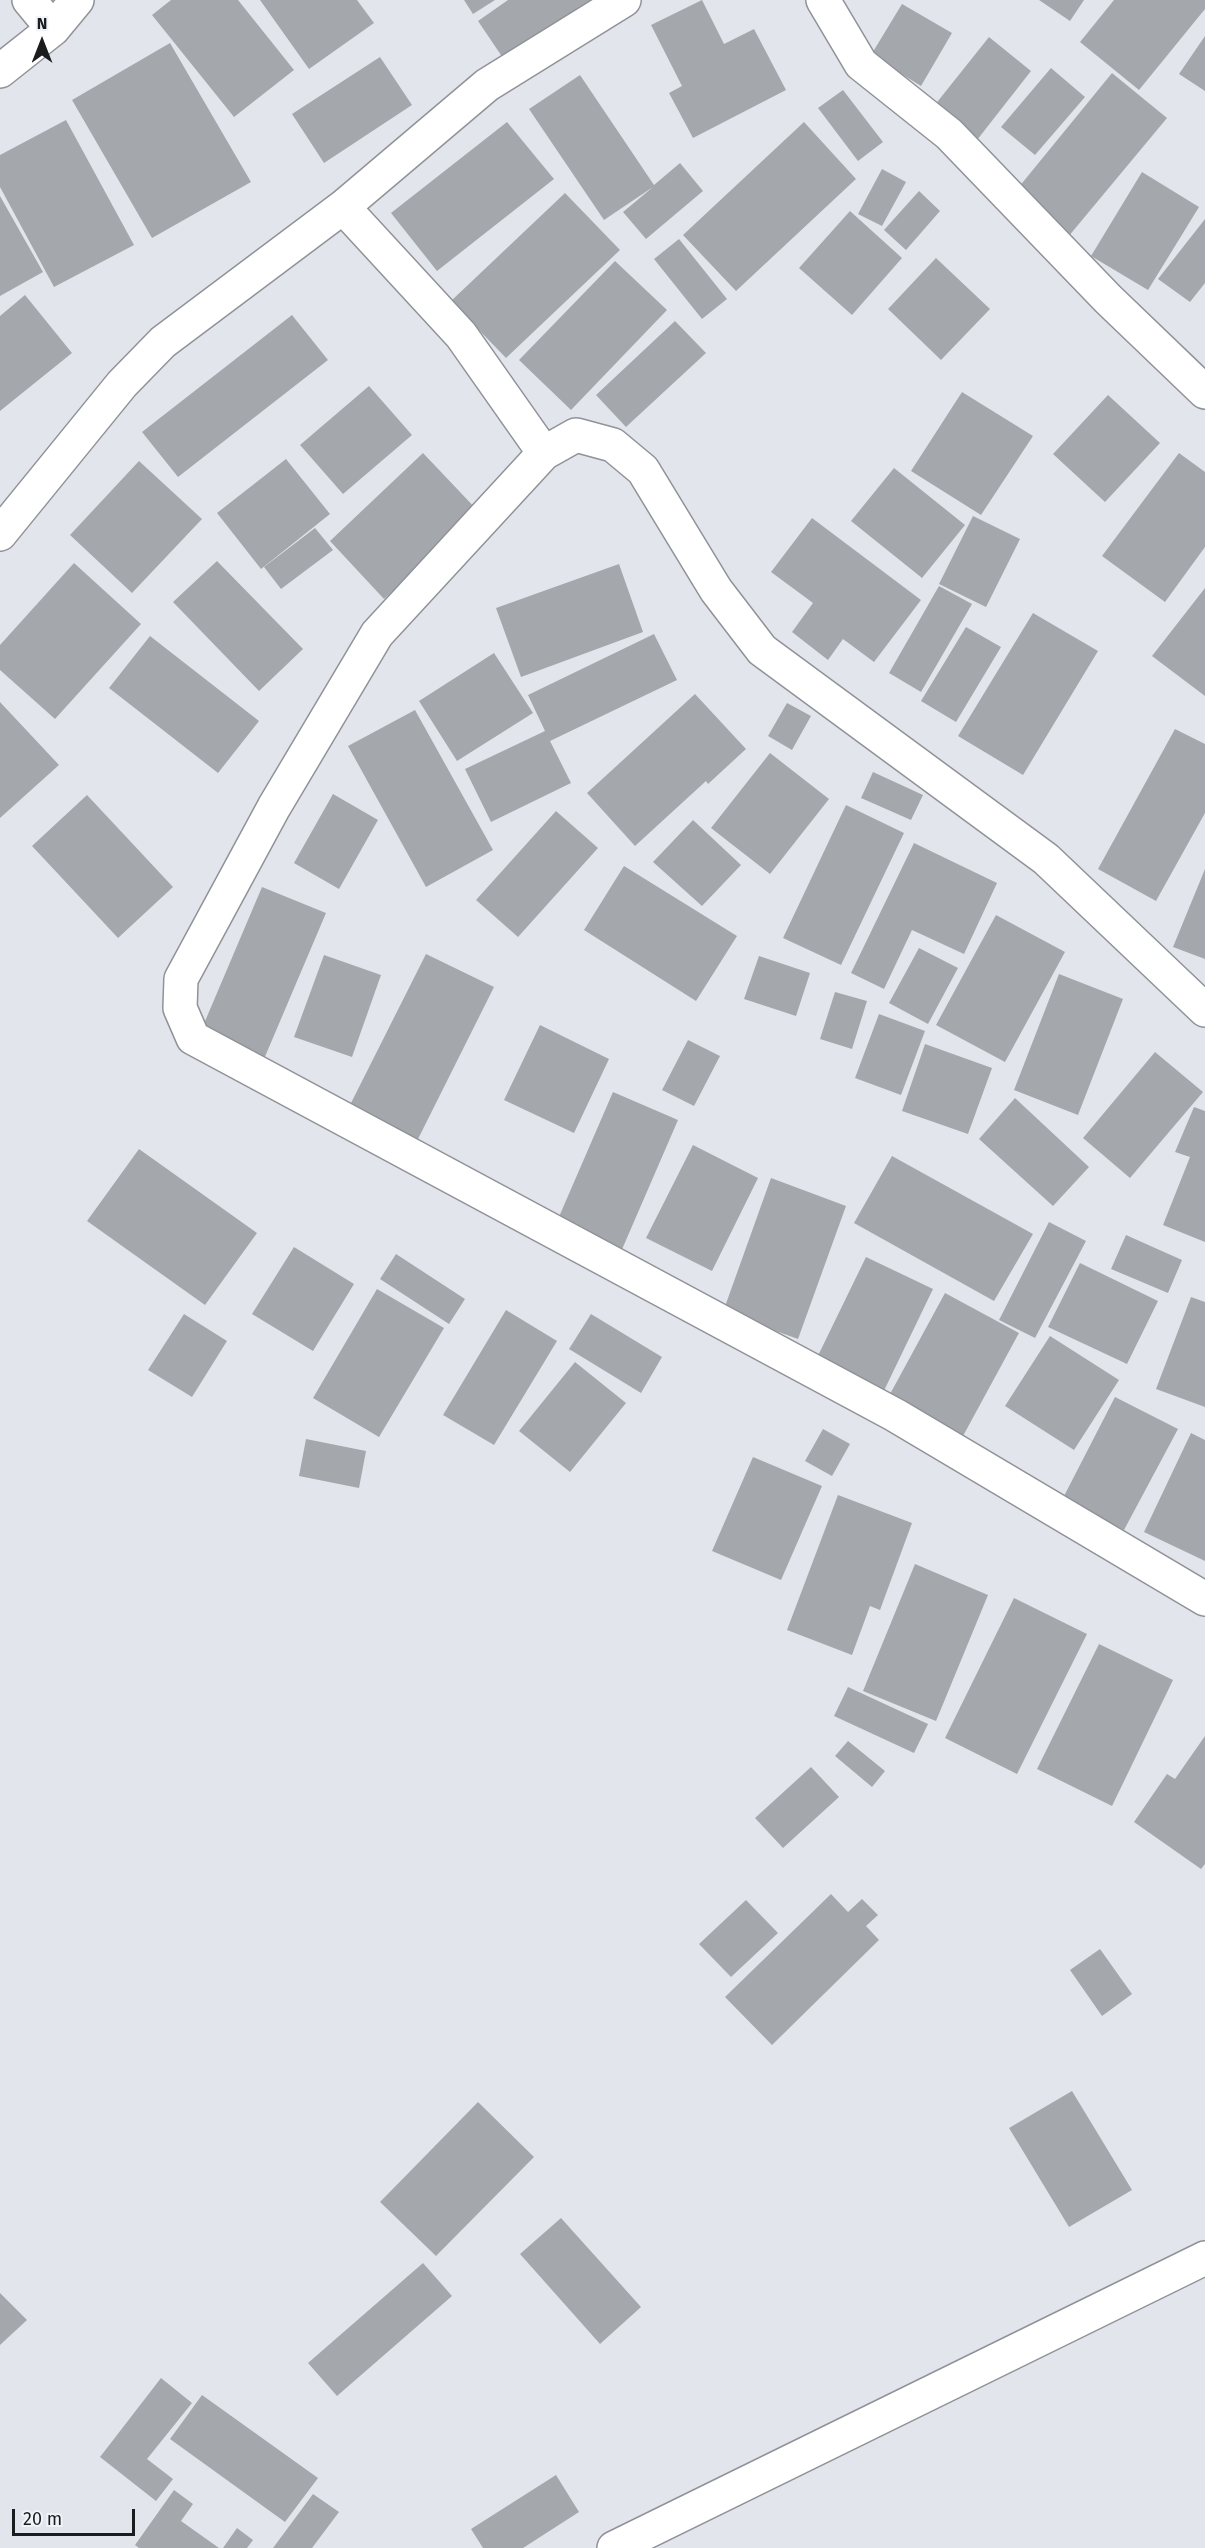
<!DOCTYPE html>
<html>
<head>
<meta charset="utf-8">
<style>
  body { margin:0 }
  #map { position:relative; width:1205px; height:2548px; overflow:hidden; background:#e2e6ec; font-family:"Fira Sans",sans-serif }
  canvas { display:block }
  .north { position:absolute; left:12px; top:12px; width:60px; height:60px; -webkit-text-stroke:4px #f0f4f9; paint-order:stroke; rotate:0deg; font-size:16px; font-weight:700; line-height:24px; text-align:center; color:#1b1c1e }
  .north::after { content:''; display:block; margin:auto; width:21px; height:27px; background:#1b1c1e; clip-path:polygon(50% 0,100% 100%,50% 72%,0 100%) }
  .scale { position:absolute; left:12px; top:2509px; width:123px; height:27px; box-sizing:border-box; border:3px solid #1b1c1e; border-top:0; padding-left:8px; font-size:18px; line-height:21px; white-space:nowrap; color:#1b1c1e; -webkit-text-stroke:4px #f0f4f9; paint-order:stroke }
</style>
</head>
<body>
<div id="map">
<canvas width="1205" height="2548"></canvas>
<div class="north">N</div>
<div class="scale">20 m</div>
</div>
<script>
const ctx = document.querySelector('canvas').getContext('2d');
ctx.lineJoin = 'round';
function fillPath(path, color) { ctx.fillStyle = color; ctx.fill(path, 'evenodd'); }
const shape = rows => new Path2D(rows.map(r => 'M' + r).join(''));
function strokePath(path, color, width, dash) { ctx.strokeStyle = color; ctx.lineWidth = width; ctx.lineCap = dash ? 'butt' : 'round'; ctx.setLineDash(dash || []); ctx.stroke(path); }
fillPath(shape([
  [171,0,238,0,294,70,234,117,152,15],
  [260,0,357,0,374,23,309,69],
  [464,0,495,0,473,14],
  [508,0,595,0,505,61,478,21],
  [702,0,724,44,754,29,786,90,693,138,669,93,682,86,651,25],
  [1039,0,1084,0,1070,21],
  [1114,0,1205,0,1205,9,1139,90,1080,42],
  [902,4,952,33,921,86,871,55],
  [1205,36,1205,91,1179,74],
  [989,37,1031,71,977,140,934,106],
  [170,43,251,182,152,238,72,100],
  [380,57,412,105,324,163,292,114],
  [1051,68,1085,97,1035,155,1001,127],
  [1112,73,1167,118,1068,237,1014,193],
  [580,75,654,185,680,163,703,191,646,239,623,212,653,187,604,220,529,109],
  [843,90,883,142,858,161,818,108],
  [66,120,134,245,54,287,0,187,0,155],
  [507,122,554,179,437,271,391,213],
  [804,122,856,179,736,291,683,235],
  [882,169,906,182,882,226,858,214],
  [1142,172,1199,207,1148,290,1091,256],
  [919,191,940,211,906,250,884,230],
  [565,193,620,250,506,358,451,301],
  [0,196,43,272,0,296],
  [850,211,902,258,852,315,799,268],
  [1205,219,1205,283,1190,302,1158,279],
  [679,239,727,299,702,319,654,259],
  [936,258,990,309,941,360,888,309],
  [615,261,667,310,571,410,519,360],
  [25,295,72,353,0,411,0,316],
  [292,315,328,360,178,477,142,432],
  [675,321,706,353,626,427,596,395],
  [369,386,412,435,343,494,300,445],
  [962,392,1033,436,981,515,911,471],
  [1108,395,1160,443,1105,502,1053,454],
  [423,453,479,512,384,599,330,541],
  [1179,453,1205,472,1205,547,1165,602,1102,556],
  [286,459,330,514,261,569,217,513],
  [139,461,202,519,132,593,70,535],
  [894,468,965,525,922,578,851,521],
  [973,516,1020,539,986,607,939,584],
  [812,518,921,600,874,662,843,639,828,660,792,632,813,603,771,572],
  [315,528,333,550,281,589,264,567],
  [217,561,303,649,259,691,173,602],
  [74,563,141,624,55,719,0,670,0,645],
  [619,564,643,632,521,677,496,608],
  [939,586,972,604,921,692,889,673],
  [1205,588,1205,696,1152,656],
  [1033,613,1098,651,1023,775,958,736],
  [966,627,1001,647,956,722,921,701],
  [654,634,677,680,550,741,571,783,491,822,465,769,545,731,528,695],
  [150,636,259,721,218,773,109,688],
  [494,653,533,713,457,761,419,701],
  [695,694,746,749,708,784,706,781,635,846,587,793],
  [0,702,59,765,0,818],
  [787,703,811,716,792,750,768,736],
  [415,710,493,850,426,887,348,746],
  [1175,729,1205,744,1205,813,1156,901,1098,869],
  [770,753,829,799,770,874,711,828],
  [873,772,923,795,911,820,861,798],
  [333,794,378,820,339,889,294,863],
  [87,795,173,887,118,938,32,846],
  [846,805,904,833,841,965,783,938],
  [556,811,598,848,518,937,476,900],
  [693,820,741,865,702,906,653,862],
  [914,843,997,883,964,954,912,930,884,989,851,973],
  [624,866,737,936,696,1001,584,930],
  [1205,869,1205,959,1173,947],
  [262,887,326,913,264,1059,200,1033],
  [996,915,1065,952,1005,1062,936,1025],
  [919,948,958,968,928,1024,889,1003],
  [426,954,494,987,417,1141,349,1107],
  [324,955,381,975,352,1057,294,1037],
  [759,956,810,973,796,1016,744,999],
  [1059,974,1123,999,1078,1115,1014,1090],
  [835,992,867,1001,852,1049,820,1039],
  [879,1014,925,1031,901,1095,855,1078],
  [540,1025,609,1059,574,1133,504,1100],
  [688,1040,720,1056,694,1106,662,1090],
  [925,1044,992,1068,968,1134,902,1111],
  [1155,1052,1203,1092,1130,1178,1083,1138],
  [613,1092,678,1120,620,1254,555,1226],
  [1015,1098,1089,1167,1053,1206,979,1139],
  [1194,1107,1205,1111,1205,1242,1163,1225,1190,1157,1175,1152],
  [693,1145,758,1178,712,1271,646,1238],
  [139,1149,257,1233,205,1305,87,1221],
  [892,1156,1033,1234,994,1301,854,1223],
  [771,1178,846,1206,798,1339,723,1312],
  [1049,1222,1086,1241,1035,1338,999,1320],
  [1126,1235,1182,1260,1168,1293,1111,1269],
  [294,1247,354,1284,313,1351,252,1314],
  [396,1254,465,1299,449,1324,380,1279],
  [866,1257,933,1289,879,1401,811,1370],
  [1080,1263,1158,1301,1127,1364,1048,1327],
  [377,1289,444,1328,379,1437,313,1398],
  [945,1293,1019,1333,957,1447,883,1407],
  [1191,1297,1205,1302,1205,1407,1156,1389],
  [506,1310,557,1341,494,1445,443,1415],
  [184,1314,227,1341,192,1397,148,1370],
  [591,1314,662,1357,641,1393,569,1349],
  [1050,1336,1119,1380,1074,1450,1005,1406],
  [575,1362,626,1403,570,1472,519,1431],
  [1115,1397,1178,1429,1124,1530,1063,1498],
  [823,1429,850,1444,832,1476,805,1461],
  [1191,1433,1205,1440,1205,1561,1144,1532],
  [306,1439,366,1451,359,1488,299,1476],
  [753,1457,822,1486,781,1580,712,1551],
  [838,1495,912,1523,880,1610,870,1606,852,1655,787,1630],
  [915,1564,988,1595,936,1721,863,1691],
  [1014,1598,1087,1634,1017,1774,945,1738],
  [1099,1644,1173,1680,1112,1806,1037,1769],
  [848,1687,928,1724,914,1753,834,1716],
  [1205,1736,1205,1864,1201,1869,1134,1822,1167,1774,1175,1779],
  [848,1741,885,1771,872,1787,835,1756],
  [811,1767,839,1797,783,1848,755,1818],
  [831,1894,848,1912,862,1899,878,1915,866,1926,879,1940,772,2045,725,1997],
  [746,1900,778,1933,731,1977,699,1944],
  [1100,1949,1132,1994,1102,2016,1070,1970],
  [1072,2091,1132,2190,1069,2227,1009,2128],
  [478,2102,534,2157,436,2256,380,2202],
  [561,2218,641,2307,600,2344,520,2254],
  [423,2263,452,2296,337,2396,308,2363],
  [0,2293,27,2320,0,2345],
  [161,2378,192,2403,147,2459,173,2479,156,2501,100,2457],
  [202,2395,318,2478,285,2522,170,2439],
  [556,2475,579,2512,523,2548,483,2548,471,2529],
  [174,2490,193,2504,181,2521,219,2548,139,2548,135,2545],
  [313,2494,339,2512,312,2548,273,2548],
  [237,2528,253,2540,247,2548,223,2548]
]), '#a4a8ad');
const minor = shape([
  [29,0,53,29],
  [823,0,861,64,949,134,1108,299,1205,392],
  [0,71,53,29,77,0],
  [343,207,461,335,544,453],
  [0,534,122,384,163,342,343,207,487,85,624,0],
  [1205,1010,1046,859,762,650,716,590,643,470,613,445,576,435,544,453,377,634,274,807,181,979,180,1008,193,1038,895,1415,1205,1599],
  [614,2548,1205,2258]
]);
strokePath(minor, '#8f9398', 36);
strokePath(minor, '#fff', 33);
</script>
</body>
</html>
